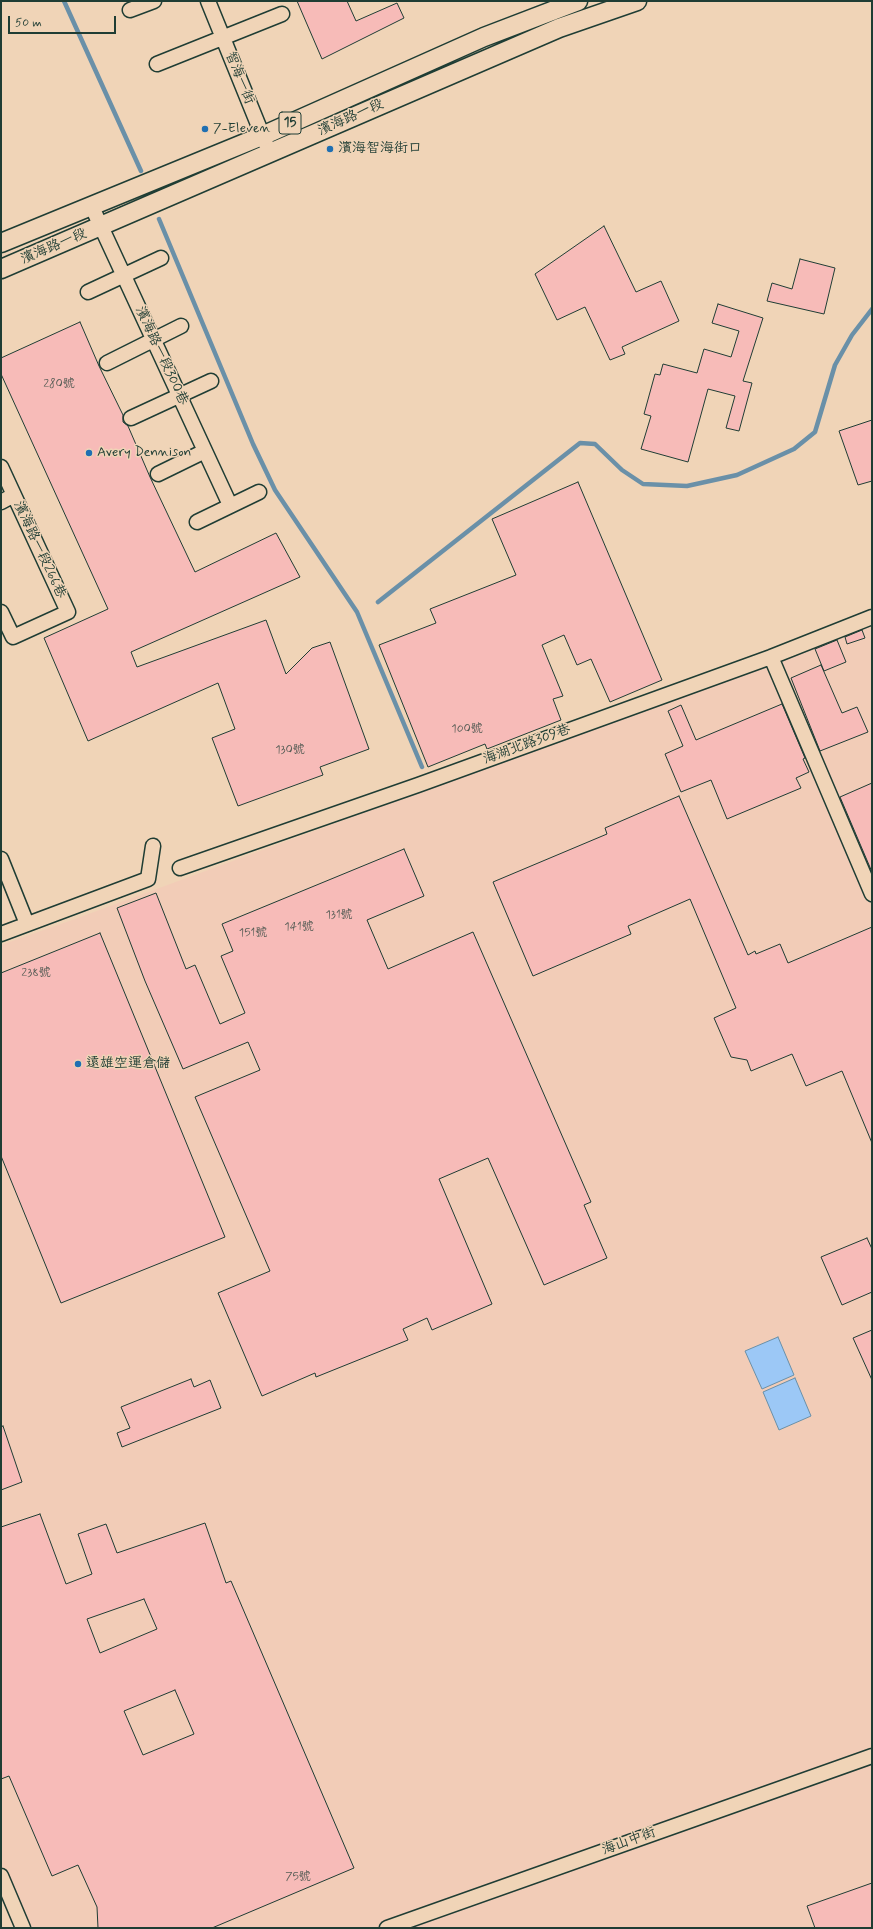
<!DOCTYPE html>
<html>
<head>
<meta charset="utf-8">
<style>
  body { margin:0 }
  #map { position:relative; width:873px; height:1929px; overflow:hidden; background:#f0d4b7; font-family:Mynerve,sans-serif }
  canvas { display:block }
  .frame { position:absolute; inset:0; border:2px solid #1f3d34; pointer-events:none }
  .scale { position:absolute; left:8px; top:16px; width:108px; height:18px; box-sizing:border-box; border:2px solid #1f3d34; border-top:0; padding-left:5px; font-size:12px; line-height:14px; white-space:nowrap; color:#1f3d34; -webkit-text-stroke:3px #f0d4b7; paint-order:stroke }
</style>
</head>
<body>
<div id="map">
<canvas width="873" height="1929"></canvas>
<div class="frame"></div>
<div class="scale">50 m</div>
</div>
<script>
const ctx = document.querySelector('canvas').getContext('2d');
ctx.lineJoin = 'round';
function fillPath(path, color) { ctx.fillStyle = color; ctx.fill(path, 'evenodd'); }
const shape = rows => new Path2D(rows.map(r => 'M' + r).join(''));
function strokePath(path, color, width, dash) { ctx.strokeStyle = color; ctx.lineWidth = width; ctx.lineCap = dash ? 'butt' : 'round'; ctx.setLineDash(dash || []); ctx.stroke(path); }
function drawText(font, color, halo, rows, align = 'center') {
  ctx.font = font + ' Mynerve,"LXGW WenKai TC",sans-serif'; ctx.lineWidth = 3; ctx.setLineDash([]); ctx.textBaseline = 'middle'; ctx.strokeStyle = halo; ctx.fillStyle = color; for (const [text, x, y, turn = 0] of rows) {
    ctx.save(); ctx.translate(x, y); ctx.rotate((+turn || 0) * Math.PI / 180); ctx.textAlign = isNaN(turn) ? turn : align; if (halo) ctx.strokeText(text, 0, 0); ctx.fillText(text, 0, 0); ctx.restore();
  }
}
fillPath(shape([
  [872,626,872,1928,17,1928,1,1893,1,945,75,919]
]), '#f2ccb7');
const water = shape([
  [778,1337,794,1375,762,1389,745,1351,778,1337],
  [795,1378,811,1416,779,1430,763,1392,795,1378]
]);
fillPath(water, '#9cc8f6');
strokePath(water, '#6a90a8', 1);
strokePath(shape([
  [64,1,141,171],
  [159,219,253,444,275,490,357,612,422,767],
  [378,602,580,443,595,444,622,470,643,484,687,486,737,475,794,449,815,432,835,365,852,335,872,309]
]), '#6a90a8', 4.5);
const building = shape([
  [297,1,347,1,356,21,397,3,404,18,322,59,297,1],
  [604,226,636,292,661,281,679,321,622,347,625,354,610,360,585,307,557,320,535,274,604,226],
  [800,259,835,268,824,314,767,301,772,283,792,289,800,259],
  [718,304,763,318,743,381,752,383,739,431,726,428,735,396,708,389,688,462,641,449,651,416,644,414,655,374,660,375,663,364,697,373,704,349,731,357,739,331,712,323,718,304],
  [80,322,99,366,123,415,123,422,128,426,150,477,195,572,276,533,300,577,131,652,137,667,266,620,286,674,312,648,330,642,369,749,320,767,323,775,238,806,212,738,235,729,218,683,88,741,44,638,108,609,1,374,1,358,80,322],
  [872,420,872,481,858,485,839,431,872,420],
  [578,482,662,680,610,702,591,659,577,665,564,635,542,645,563,696,553,699,561,720,487,749,485,744,428,767,379,645,436,623,430,609,516,575,492,519,578,482],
  [862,630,865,638,847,644,845,637,862,630],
  [837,640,846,662,824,671,815,649,837,640],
  [821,665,842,713,857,707,868,732,820,751,791,678,821,665],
  [782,704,805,758,803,759,809,772,796,778,801,788,727,819,711,780,681,792,665,754,683,746,668,711,681,705,696,740,782,704],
  [872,783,872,872,840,797,872,783],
  [679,796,748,955,755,951,756,954,780,944,788,963,872,927,872,1143,842,1071,806,1086,792,1054,751,1071,747,1060,731,1057,714,1018,736,1008,690,899,628,926,631,934,533,976,493,882,607,834,605,828,679,796],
  [404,849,424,896,367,920,388,969,473,932,591,1202,584,1205,607,1258,544,1285,488,1158,439,1179,492,1304,432,1330,427,1318,403,1329,408,1340,316,1377,315,1373,262,1396,218,1293,270,1271,195,1097,260,1070,248,1042,183,1069,145,981,117,908,156,893,186,969,195,965,220,1024,245,1013,221,956,233,951,222,924,404,849],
  [100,933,225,1237,61,1303,1,1156,1,973,100,933],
  [867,1238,872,1249,872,1292,842,1305,821,1257,867,1238],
  [872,1330,872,1380,853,1338,872,1330],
  [191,1379,194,1387,210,1380,221,1408,122,1447,117,1433,130,1428,121,1407,191,1379],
  [3,1426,22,1482,1,1490,1,1427,3,1426],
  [40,1514,66,1584,92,1574,78,1534,106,1524,117,1553,205,1523,226,1583,231,1581,354,1868,212,1928,98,1928,97,1907,78,1865,52,1876,9,1776,1,1779,1,1527,40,1514],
  [144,1599,157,1629,100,1653,87,1619,144,1599],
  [175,1690,194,1734,143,1755,124,1711,175,1690],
  [872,1883,872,1928,815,1928,807,1906,872,1883]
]);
fillPath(building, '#f7bbb8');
strokePath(building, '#1f3d34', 1);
const minor = shape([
  [208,1,266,144],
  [130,10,154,1],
  [157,64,282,14],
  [92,207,230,505],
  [88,292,161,258],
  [107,363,181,326],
  [131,418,211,381],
  [1,467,68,612,13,637,1,612],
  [158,474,205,451],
  [1,502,14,495],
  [197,522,259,492],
  [771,657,872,894],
  [1,859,27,924],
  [180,868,418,785,771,657,872,617],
  [1,934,148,879,153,846],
  [1,1876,23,1928],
  [387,1928,872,1756]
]);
const major = shape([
  [1,243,262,136,484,37,578,1],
  [1,269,559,28,637,1]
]);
strokePath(minor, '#1f3d34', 17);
strokePath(major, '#1f3d34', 21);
strokePath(minor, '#f0d4b7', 14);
strokePath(major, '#f0d4b7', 18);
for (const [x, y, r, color] of [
  [205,129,4,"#1f6fb2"],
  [330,149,4,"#1f6fb2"],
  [89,453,4,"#1f6fb2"],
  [78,1064,4,"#1f6fb2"]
]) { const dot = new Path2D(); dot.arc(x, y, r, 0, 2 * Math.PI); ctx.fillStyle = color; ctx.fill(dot); strokePath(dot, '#f0d4b7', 1.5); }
drawText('12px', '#555c55', null, [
  ["280號",59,384],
  ["100號",467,729],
  ["130號",290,750],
  ["131號",339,915],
  ["141號",299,927],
  ["151號",253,933],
  ["238號",36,973],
  ["75號",298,1877]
]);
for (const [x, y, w] of [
  [290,123,22]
]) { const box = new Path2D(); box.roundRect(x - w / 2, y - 11, w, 22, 3); ctx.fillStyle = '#f0d4b7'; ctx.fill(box); strokePath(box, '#1f3d34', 1); }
drawText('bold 13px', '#1f3d34', null, [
  ["15",290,123]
]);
drawText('14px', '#1f3d34', '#f0d4b7', [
  ["智海一街",239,78,68],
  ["濱海路一段",351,118,-24],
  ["濱海路一段",54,247,-23],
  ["濱海路一段300巷",161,356,65],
  ["濱海路一段266巷",39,550,65],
  ["海湖北路309巷",527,745,-20],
  ["海山中街",629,1842,-20]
]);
drawText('14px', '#1f3d34', '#f0d4b7', [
  ["7-Eleven",213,129],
  ["濱海智海街口",338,149],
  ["Avery Dennison",97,453],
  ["遠雄空運倉儲",86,1064]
], 'left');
</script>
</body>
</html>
